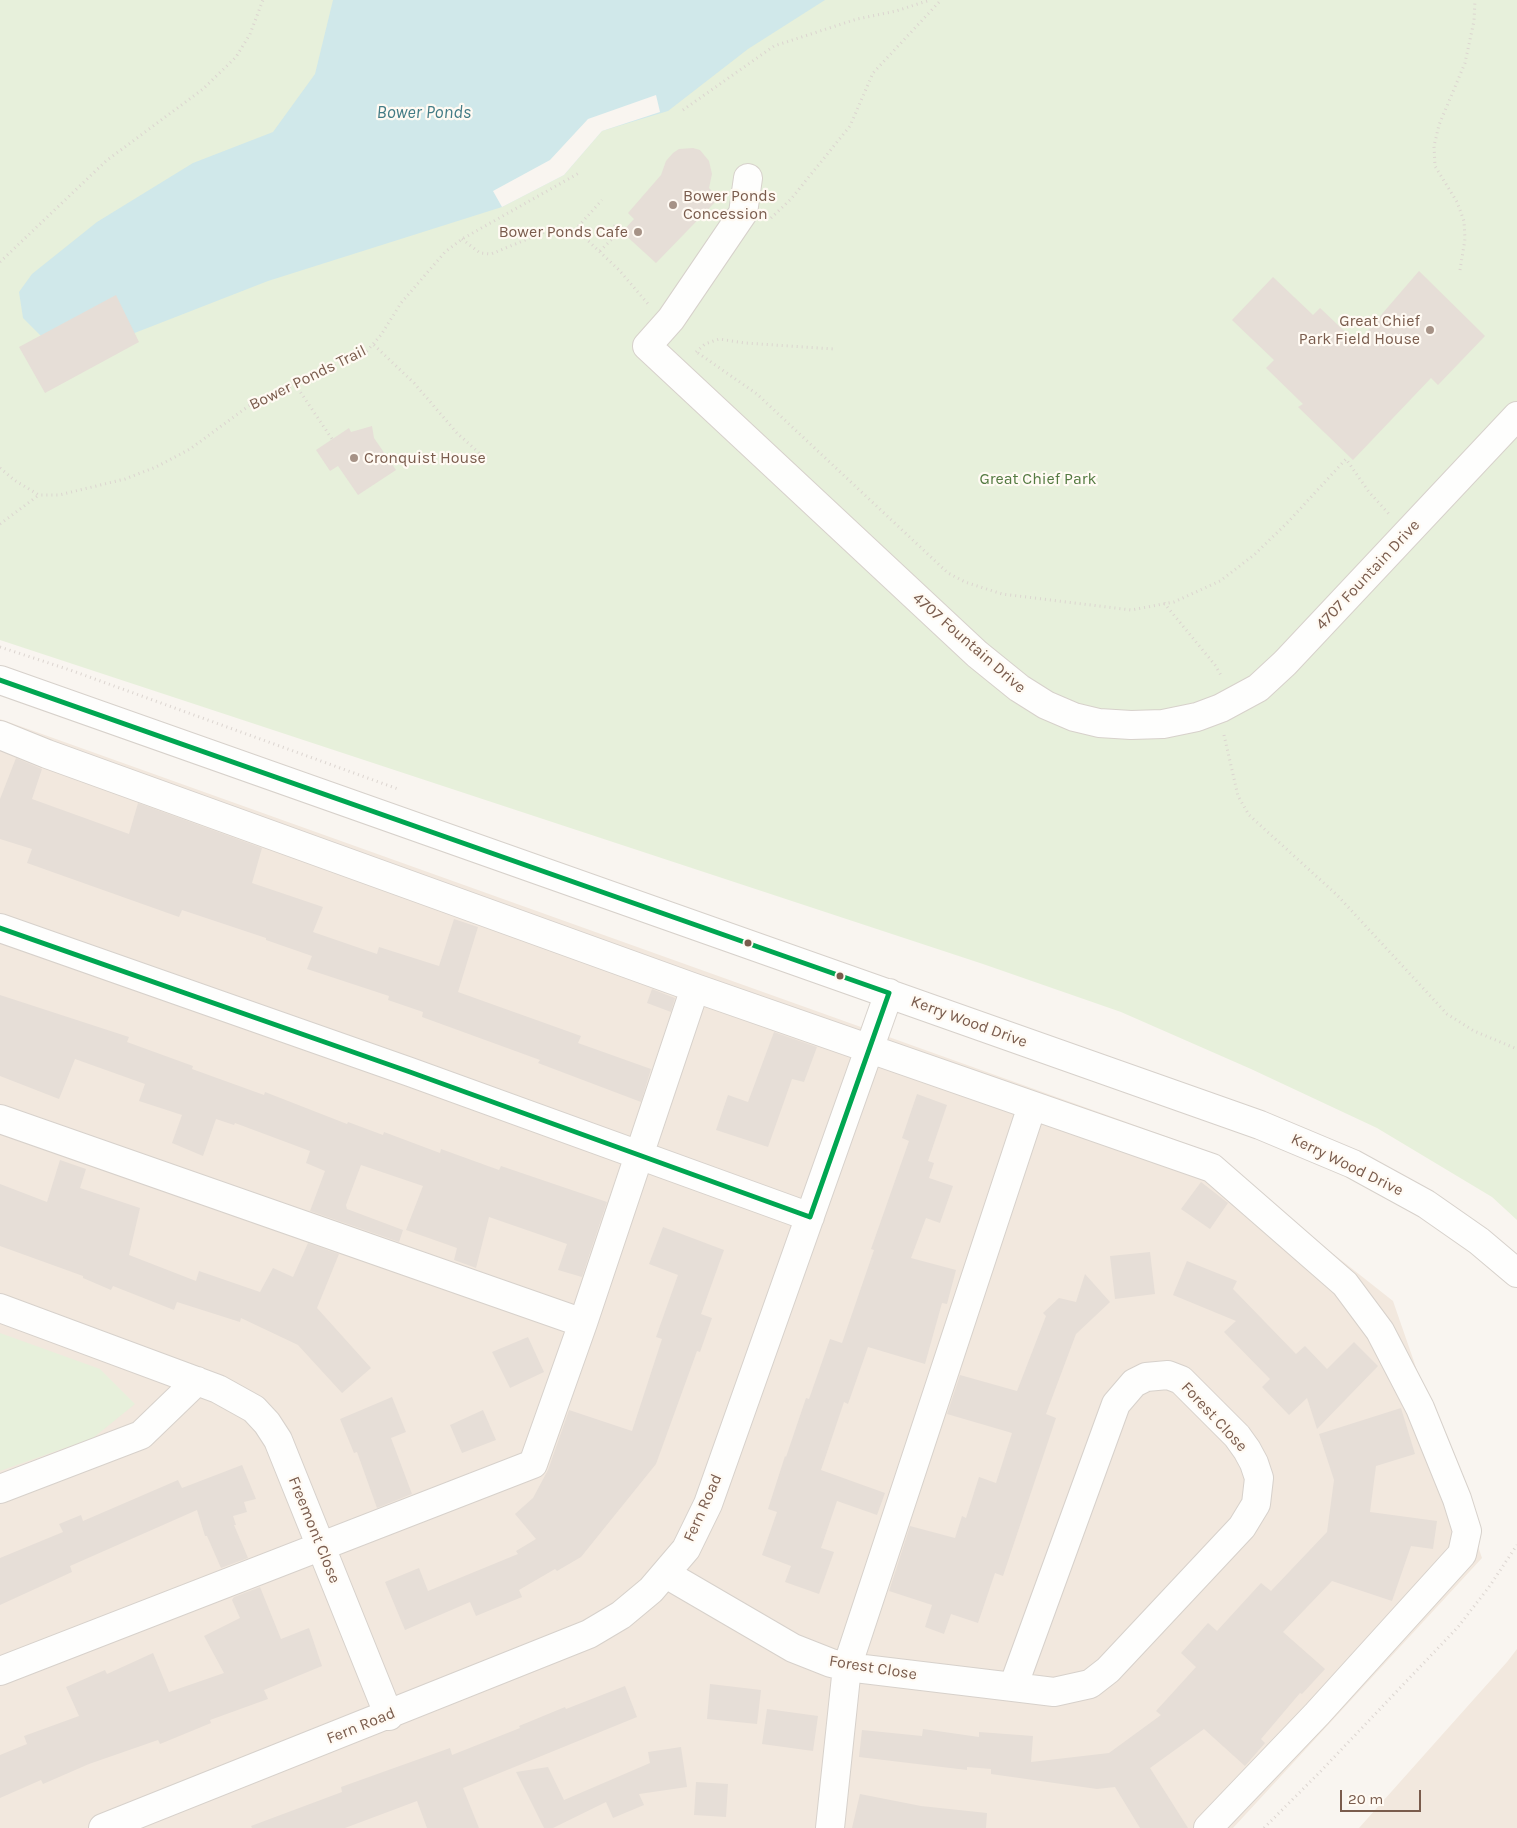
<!DOCTYPE html>
<html>
<head>
<meta charset="utf-8">
<style>
  body { margin:0 }
  #map { position:relative; width:1517px; height:1828px; overflow:hidden; background:#f9f5f0; font-family:Karla,sans-serif }
  canvas { display:block }
  .scale { position:absolute; left:1340px; top:1790px; width:81px; height:22px; box-sizing:border-box; border:2px solid #7a5c4d; border-top:0; padding-left:6px; font-size:15px; line-height:18px; white-space:nowrap; color:#7a5c4d; -webkit-text-stroke:4px #fffaf3; paint-order:stroke }
</style>
</head>
<body>
<div id="map">
<canvas width="1517" height="1828"></canvas>
<div class="scale">20 m</div>
</div>
<script>
const ctx = document.querySelector('canvas').getContext('2d');
ctx.lineJoin = 'round';
function fillPath(path, color) { ctx.fillStyle = color; ctx.fill(path, 'evenodd'); }
const shape = rows => new Path2D(rows.map(r => 'M' + r).join(''));
function strokePath(path, color, width, dash) { ctx.strokeStyle = color; ctx.lineWidth = width; ctx.lineCap = dash ? 'butt' : 'round'; ctx.setLineDash(dash || []); ctx.stroke(path); }
function drawText(font, color, halo, rows, align = 'center') {
  ctx.font = font + ' Karla,sans-serif'; ctx.lineWidth = 4.5; ctx.setLineDash([]); ctx.textBaseline = 'middle'; ctx.strokeStyle = halo; ctx.fillStyle = color; for (const [text, x, y, turn = 0] of rows) {
    ctx.save(); ctx.translate(x, y); ctx.rotate((+turn || 0) * Math.PI / 180); ctx.textAlign = isNaN(turn) ? turn : align; if (halo) ctx.strokeText(text, 0, 0); ctx.fillText(text, 0, 0); ctx.restore();
  }
}
fillPath(shape([
  [0,719,1199,1148,1393,1301,1482,1558,1233,1828,0,1828],
  [1517,1649,1517,1828,1359,1828,1507,1662]
]), '#f2e8de');
fillPath(shape([
  [0,0,1517,0,1517,1220,1492,1197,1377,1128,1251,1069,1121,1012,983,964,0,640],
  [0,1333,100,1369,135,1404,93,1438,0,1471]
]), '#e7f0db');
fillPath(shape([
  [333,0,825,0,748,49,668,111,602,131,564,175,502,207,268,281,91,350,45,340,23,318,19,292,32,274,97,222,193,163,273,132,315,74]
]), '#d0e8ea');
fillPath(shape([
  [656,95,660,112,602,131,564,175,502,207,493,191,550,160,588,119]
]), '#f9f5f0');
fillPath(shape([
  [693,148,700,150,709,161,712,174,709,188,719,198,656,263,622,232,634,219,628,213,661,175,666,161,673,153,679,149],
  [1419,271,1485,336,1438,385,1431,378,1353,460,1298,407,1303,404,1266,368,1274,360,1232,320,1273,277,1313,315,1320,308,1357,343],
  [116,295,139,342,45,393,19,347],
  [372,426,374,438,396,470,358,495,338,466,330,471,316,450,349,428,351,432],
  [16,758,42,769,32,799,129,834,138,803,262,848,252,883,323,907,313,932,377,954,379,947,439,966,454,919,478,927,458,992,581,1036,578,1043,651,1069,641,1102,538,1063,540,1060,422,1017,423,1012,388,1000,389,996,307,969,312,956,266,940,266,938,182,910,179,917,27,863,32,849,0,839,0,799],
  [652,989,675,998,671,1012,647,1003],
  [0,995,129,1037,127,1042,193,1066,192,1069,264,1095,265,1092,347,1124,348,1122,383,1135,384,1132,440,1153,441,1149,499,1170,501,1166,607,1202,582,1277,558,1270,567,1244,489,1217,476,1268,454,1260,457,1248,406,1230,423,1186,361,1165,346,1205,347,1209,403,1230,399,1242,310,1211,325,1171,306,1163,310,1151,235,1123,234,1125,216,1119,203,1156,172,1143,182,1115,139,1101,145,1084,75,1059,59,1099,0,1076],
  [774,1032,817,1047,804,1082,792,1079,768,1147,716,1130,728,1095,748,1102],
  [917,1094,947,1105,928,1161,934,1163,929,1178,953,1186,940,1223,926,1218,911,1258,956,1270,947,1304,942,1303,925,1364,868,1347,848,1404,844,1402,821,1470,885,1493,877,1515,837,1501,821,1548,834,1552,819,1594,785,1582,791,1566,762,1555,777,1512,768,1509,785,1456,786,1457,806,1398,809,1399,830,1339,842,1343,874,1250,871,1249,909,1141,902,1138],
  [60,1160,86,1169,80,1188,140,1208,129,1255,196,1281,199,1271,260,1292,273,1268,293,1277,308,1243,339,1254,317,1308,371,1368,342,1393,298,1345,241,1318,240,1322,177,1302,174,1310,113,1286,111,1290,83,1278,83,1276,0,1246,0,1184,47,1202],
  [1201,1182,1228,1203,1210,1229,1181,1209],
  [663,1227,724,1250,701,1314,712,1318,700,1352,697,1351,656,1464,581,1557,557,1571,555,1569,519,1590,522,1597,476,1616,470,1602,405,1630,385,1582,419,1568,428,1591,518,1554,516,1551,536,1539,515,1514,533,1498,548,1470,569,1410,632,1431,662,1339,656,1337,678,1275,649,1264],
  [1150,1252,1155,1294,1115,1299,1110,1256],
  [1187,1261,1237,1281,1233,1289,1296,1354,1305,1346,1327,1369,1354,1342,1378,1366,1317,1429,1307,1398,1289,1415,1262,1387,1270,1379,1224,1332,1236,1321,1173,1295],
  [1085,1274,1110,1302,1076,1334,1046,1414,1056,1418,1003,1576,995,1573,978,1623,951,1614,944,1634,925,1627,932,1605,889,1591,910,1526,955,1538,962,1516,966,1518,979,1477,996,1483,1012,1433,947,1414,960,1375,1017,1391,1046,1316,1043,1313,1059,1298,1076,1302],
  [528,1337,544,1372,510,1388,492,1352],
  [392,1397,406,1432,391,1438,412,1494,377,1508,357,1452,354,1453,340,1419],
  [1401,1408,1415,1454,1376,1466,1370,1512,1437,1521,1433,1549,1411,1546,1392,1601,1332,1581,1283,1632,1325,1669,1302,1694,1300,1693,1261,1739,1265,1743,1245,1766,1204,1729,1150,1768,1188,1828,1140,1828,1115,1787,1097,1789,991,1774,991,1769,967,1767,967,1770,859,1757,862,1730,922,1736,923,1729,979,1737,979,1732,1033,1736,1031,1762,1109,1753,1161,1715,1156,1711,1196,1667,1181,1653,1208,1623,1217,1631,1261,1583,1271,1591,1327,1532,1334,1480,1319,1434],
  [483,1410,496,1440,462,1453,450,1425],
  [242,1465,256,1499,244,1502,247,1512,233,1516,236,1525,234,1525,248,1558,221,1568,207,1536,205,1536,197,1510,70,1566,72,1572,0,1605,0,1558,63,1532,59,1524,81,1515,83,1521,178,1480,182,1488],
  [260,1587,281,1639,309,1628,322,1666,264,1690,268,1699,210,1720,211,1723,160,1744,158,1740,89,1764,43,1784,41,1780,0,1798,0,1755,27,1744,24,1736,79,1716,66,1687,105,1670,107,1674,153,1653,169,1692,224,1673,204,1636,240,1618,232,1600,234,1597],
  [710,1684,761,1690,757,1724,707,1719],
  [625,1686,637,1717,463,1788,479,1828,427,1828,417,1801,345,1828,252,1828,251,1826,342,1792,341,1787,450,1748,452,1755,520,1728,519,1726,565,1707,566,1709],
  [767,1709,818,1716,813,1751,762,1744],
  [681,1747,687,1787,639,1794,644,1805,613,1818,606,1802,553,1828,544,1828,516,1772,548,1767,564,1800,650,1763,648,1752],
  [696,1782,728,1784,726,1817,694,1815],
  [860,1794,921,1806,987,1813,986,1828,852,1828]
]), '#e6ded7');
const minor = shape([
  [748,178,743,213,671,319,647,346,977,654,1019,688,1046,705,1074,717,1099,723,1131,725,1163,724,1197,717,1221,708,1258,688,1285,663,1517,416],
  [0,680,1260,1125,1353,1164,1426,1204,1479,1241,1517,1273],
  [0,735,47,754,695,988,1212,1168,1345,1284,1380,1331,1420,1408,1457,1499,1467,1531,1462,1554,1317,1714,1208,1828],
  [0,928,410,1072,810,1217],
  [0,1119,583,1323],
  [0,1308,218,1389,254,1409,267,1423,278,1440,389,1716],
  [0,1489,141,1435,197,1381],
  [666,1574,793,1648,831,1663,847,1667,1013,1687,1054,1692,1090,1684,1108,1670,1242,1527,1256,1504,1259,1478,1254,1463,1247,1450,1237,1436,1181,1380,1168,1375,1146,1377,1134,1383,1116,1404,1013,1687],
  [0,1671,533,1464,583,1323,695,988],
  [103,1828,589,1634,621,1615,651,1590,686,1549,708,1504,889,993],
  [830,1828,847,1667,1032,1106]
]);
strokePath(minor, '#d7d1cb', 30);
strokePath(shape([
  [683,110,774,46,857,19,896,11,930,0],
  [771,218,791,199,850,126,873,73,941,0],
  [575,230,602,200],
  [462,239,480,253,491,254,547,231,571,229,582,235,619,270,649,305],
  [600,251,617,234,612,230,615,225],
  [0,262,106,161,203,89,236,57,250,34,263,0],
  [1460,270,1465,239,1464,221,1457,202,1435,166,1434,146,1439,125,1465,63,1474,21,1475,0],
  [374,345,414,383,457,433,488,461],
  [696,352,705,344,719,339,745,343,834,349],
  [698,353,757,394,948,573,965,582,1002,594,1131,610,1174,602,1220,581,1254,555,1288,522,1346,459,1369,492,1389,514],
  [295,384,332,439],
  [0,468,14,480,39,495,59,495,125,479,156,467,190,449,250,405,367,351,381,335,401,303,445,252,462,239,579,173],
  [0,524,39,495],
  [1164,603,1215,665,1222,677],
  [0,647,70,670,398,789],
  [1224,735,1238,796,1249,815,1337,895,1447,1014,1474,1031,1517,1049],
  [1264,1828,1320,1772,1458,1627,1489,1587,1517,1545]
]), '#dcd5d0', 3, [1, 4]);
strokePath(minor, '#fefefd', 28);
strokePath(shape([
  [0,680,889,993],
  [0,928,410,1072,810,1217],
  [810,1217,889,993]
]), '#00a651', 5);
for (const [x, y, r, color] of [
  [673,205,5,"#a69286"],
  [638,232,5,"#a69286"],
  [1430,330,5,"#a69286"],
  [354,458,5,"#a69286"],
  [748,943,4.5,"#7a5c4d"],
  [840,976,4.5,"#7a5c4d"]
]) { const dot = new Path2D(); dot.arc(x, y, r, 0, 2 * Math.PI); ctx.fillStyle = color; ctx.fill(dot); strokePath(dot, '#fffaf3', 2); }
drawText('16px', '#7a5c4d', '#fffaf3', [
  ["Bower Ponds",683,196],
  ["Concession",683,214],
  ["Bower Ponds Cafe",628,232,"right"],
  ["Great Chief",1420,321,"right"],
  ["Park Field House",1420,339,"right"],
  ["Cronquist House",364,458]
], 'left');
drawText('16px', '#7a5c4d', '#fffaf3', [
  ["Bower Ponds Trail",308,378,-26],
  ["4707 Fountain Drive",1368,575,-47],
  ["4707 Fountain Drive",969,643,41],
  ["Kerry Wood Drive",969,1022,20],
  ["Kerry Wood Drive",1347,1165,26],
  ["Forest Close",1214,1417,47],
  ["Fern Road",703,1508,-66],
  ["Freemont Close",314,1530,68],
  ["Forest Close",873,1668,9],
  ["Fern Road",361,1726,-22]
]);
drawText('16px', '#537a41', '#fffaf3', [
  ["Great Chief Park",1038,479]
]);
drawText('italic 18px', '#437c86', '#fffaf3', [
  ["Bower Ponds",424,113]
]);
</script>
</body>
</html>
